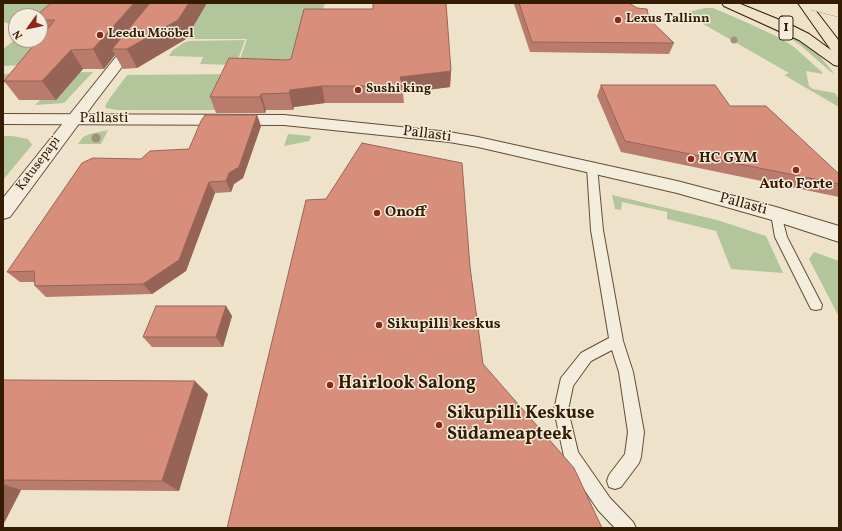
<!DOCTYPE html>
<html>
<head>
<meta charset="utf-8">
<style>
  body { margin:0 }
  #map { position:relative; width:842px; height:531px; overflow:hidden; background:#eee3ca; font-family:Vollkorn,serif }
  canvas { display:block }
  .frame { position:absolute; inset:0; border:4px solid #341c02; pointer-events:none }
  .north { position:absolute; left:8px; top:8px; width:40px; height:40px; box-sizing:border-box; background:#f4eddd; border:1px solid #a79985; border-radius:50%; rotate:237deg; font-size:11px; font-weight:700; line-height:16px; text-align:center; color:#341c02 }
  .north::after { content:''; display:block; margin:auto; width:14px; height:18px; background:#8f2418; clip-path:polygon(50% 0,100% 100%,50% 72%,0 100%) }
</style>
</head>
<body>
<div id="map">
<canvas width="842" height="531"></canvas>
<div class="frame"></div>
<div class="north">N</div>
</div>
<script>
const ctx = document.querySelector('canvas').getContext('2d');
ctx.lineJoin = 'round';
function fillPath(path, color) { ctx.fillStyle = color; ctx.fill(path, 'evenodd'); }
const shape = rows => new Path2D(rows.map(r => 'M' + r).join(''));
function strokePath(path, color, width, dash) { ctx.strokeStyle = color; ctx.lineWidth = width; ctx.lineCap = dash ? 'butt' : 'round'; ctx.setLineDash(dash || []); ctx.stroke(path); }
function drawText(font, color, halo, rows, align = 'center') {
  ctx.font = font + ' Vollkorn,serif'; ctx.lineWidth = 3; ctx.setLineDash([]); ctx.textBaseline = 'middle'; ctx.strokeStyle = halo; ctx.fillStyle = color; for (const [text, x, y, turn = 0] of rows) {
    ctx.save(); ctx.translate(x, y); ctx.rotate((+turn || 0) * Math.PI / 180); ctx.textAlign = isNaN(turn) ? turn : align; if (halo) ctx.strokeText(text, 0, 0); ctx.fillText(text, 0, 0); ctx.restore();
  }
}
fillPath(shape([
  [3,3,102,3,28,73,93,72,64,103,35,105,41,99,71,83,3,83,3,74,18,73,25,65,3,66,3,49,16,39,40,40,40,16,16,16,16,26,3,22],
  [202,3,325,3,305,74,218,110,117,110,106,108,105,106,110,98,127,75,235,74,247,39,152,39,157,34,189,34,199,16,170,16],
  [705,8,713,8,748,23,780,38,794,47,822,72,822,74,806,71,809,86,813,89,835,93,839,99,839,107,784,75,789,73,684,13],
  [756,20,778,27,805,44,817,53,834,73,831,72,800,45,790,38,757,22],
  [245,40,236,65,200,64,203,57,169,56,172,51,183,43,189,41],
  [108,130,101,144,78,144,83,137,90,134],
  [288,134,310,136,311,138,309,141,284,146],
  [3,136,12,136,28,139,32,145,3,180],
  [612,195,717,220,766,236,783,273,731,269,716,231,667,219,667,212,622,202,621,210,615,209],
  [814,252,839,261,839,317,809,259]
]), '#b3c59b');
const service = shape([
  [592,164,597,167,603,230,623,341,633,372,644,432,641,457,639,463,621,487,615,489,609,487,607,481,609,475,625,454,628,432,619,372,612,350,591,361,573,386,568,410,578,452,610,498,633,522,636,528,615,528,598,510,565,461,554,410,561,378,581,353,609,338,591,230,587,167,592,164],
  [776,210,780,211,781,214,787,237,822,305,821,309,816,310,811,309,775,237,771,214,772,211,776,210]
]);
const minor = shape([
  [159,3,171,3,95,102,10,217,3,219,3,198,159,3]
]);
const tertiary = shape([
  [3,114,284,115,449,132,478,137,677,181,776,207,839,226,839,242,772,220,677,193,478,147,449,142,284,125,3,124,3,114]
]);
const primary = shape([
  [722,3,738,3,787,23,809,34,831,50,798,3,810,3,839,41,839,66,834,65,799,40,724,6,722,3]
]);
strokePath(service, '#624e34', 2);
strokePath(minor, '#624e34', 2);
strokePath(tertiary, '#624e34', 2);
strokePath(primary, '#341c02', 2);
fillPath(service, '#f4eddd');
fillPath(minor, '#f4eddd');
fillPath(tertiary, '#f4eddd');
fillPath(primary, '#eee3ca');
const trunkBridge = shape([
  [812,3,839,10]
]);
strokePath(trunkBridge, '#341c02', 14, []);
strokePath(trunkBridge, '#eee3ca', 14);
ctx.fillStyle = '#9d9275';
for (const [x, y, r] of [
  [734,40,3.5],
  [96,138,4.5]
]) { ctx.beginPath(); ctx.arc(x, y, r, 0, 2 * Math.PI); ctx.fill(); }
fillPath(shape([
  [514,3,629,3,649,19,674,43,669,54,530,52,514,4],
  [40,16,186,39,137,68,123,69,115,55,104,69,83,69,56,100,19,100,4,81,42,36,40,33],
  [451,71,450,87,403,93,404,103,325,103,294,107,293,110,266,110,265,113,216,113,210,97],
  [601,85,730,106,839,174,839,197,621,152,597,96],
  [257,115,261,126,243,178,234,184,231,192,215,193,186,271,152,294,46,297,35,286,34,282,20,282,7,272,141,159,189,149],
  [226,306,232,316,223,347,152,347,143,337],
  [3,380,208,394,179,491,21,490,3,525]
]), '#b97b6b');
fillPath(shape([
  [134,3,158,3,112,49,115,55,104,69,93,49],
  [189,3,207,3,186,39,137,68,127,49],
  [71,50,83,69,56,100,42,81],
  [451,71,450,87,403,93,403,86,400,77],
  [322,86,325,103,294,107,293,110,289,93,290,90],
  [261,94,266,110,265,113,260,97],
  [257,115,261,126,243,178,234,184,231,192,226,181,229,173],
  [209,182,215,193,186,271,152,294,143,284],
  [226,306,232,316,223,347,216,337],
  [195,381,208,394,179,491,162,481],
  [3,484,21,490,3,525]
]), '#966457');
const building = shape([
  [51,3,134,3,93,49,71,50,42,81,4,81,38,40,40,40,40,38,55,20,40,20,40,16,36,16,51,3],
  [150,3,189,3,178,20,127,49,112,49,150,3],
  [373,3,446,3,451,71,400,77,403,86,322,86,290,90,289,93,261,94,260,97,210,97,229,58,287,60,291,59,304,9,373,9,373,3],
  [519,3,629,3,637,8,647,9,649,19,674,43,532,42,519,3],
  [601,85,715,85,730,106,766,106,839,174,839,184,625,141,601,85],
  [205,115,257,115,239,167,229,173,226,181,209,182,179,260,143,284,35,286,34,271,7,272,82,163,93,158,141,159,150,151,189,149,201,121,205,115],
  [362,143,462,163,470,267,483,364,574,468,602,528,227,528,306,200,326,199,362,143],
  [156,306,226,306,216,337,143,337,156,306],
  [3,380,195,381,162,481,3,480,3,380]
]);
fillPath(building, '#d78f7c');
strokePath(building, '#966457', 1);
for (const [x, y, r, color] of [
  [618,20,4,"#8f2418"],
  [100,35,4,"#8f2418"],
  [358,90,4,"#8f2418"],
  [691,159,4,"#8f2418"],
  [796,170,4,"#8f2418"],
  [377,213,4,"#8f2418"],
  [379,325,4,"#8f2418"],
  [330,385,4,"#8f2418"],
  [439,425,4,"#8f2418"]
]) { const dot = new Path2D(); dot.arc(x, y, r, 0, 2 * Math.PI); ctx.fillStyle = color; ctx.fill(dot); strokePath(dot, '#f4eddd', 1.5); }
drawText('bold 13px', '#341c02', '#f4eddd', [
  ["Lexus Tallinn",626,20],
  ["Leedu Mööbel",108,35],
  ["Sushi king",366,90]
], 'left');
drawText('13px', '#341c02', '#f4eddd', [
  ["Katusepapi",39,164,-53]
]);
for (const [x, y, w] of [
  [786,28,14]
]) { const box = new Path2D(); box.roundRect(x - w / 2, y - 12, w, 24, 3); ctx.fillStyle = '#f4eddd'; ctx.fill(box); strokePath(box, '#341c02', 1); }
drawText('bold 14px', '#341c02', null, [
  ["1",786,28]
]);
drawText('15px', '#341c02', '#f4eddd', [
  ["Pallasti",104,119],
  ["Pallasti",427,135,7],
  ["Pallasti",743,205,15]
]);
drawText('bold 15px', '#341c02', '#f4eddd', [
  ["HC GYM",699,159],
  ["Auto Forte",796,185,"center"],
  ["Onoff",385,213],
  ["Sikupilli keskus",387,325]
], 'left');
drawText('bold 18px', '#341c02', '#f4eddd', [
  ["Hairlook Salong",338,385],
  ["Sikupilli Keskuse",447,415],
  ["Südameapteek",447,436]
], 'left');
</script>
</body>
</html>
